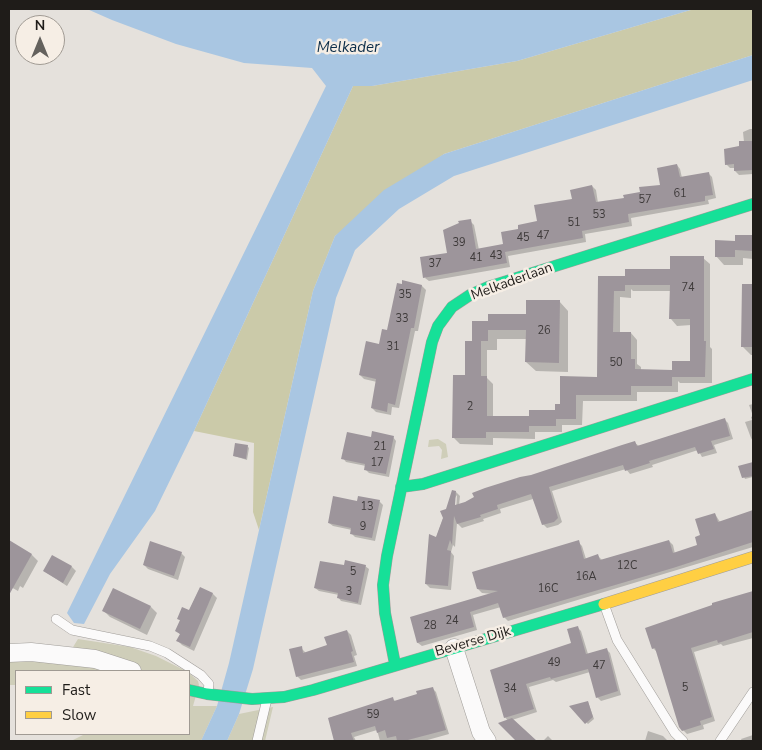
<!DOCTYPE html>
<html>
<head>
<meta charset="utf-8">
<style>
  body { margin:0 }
  #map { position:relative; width:762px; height:750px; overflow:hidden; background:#e5e1dc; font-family:"Nunito Sans",sans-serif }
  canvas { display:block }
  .frame { position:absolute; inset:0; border:10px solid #1f1c19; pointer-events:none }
  .legend { position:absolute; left:15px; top:670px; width:175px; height:65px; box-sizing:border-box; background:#f6eee5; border:1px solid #a09a93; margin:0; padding:6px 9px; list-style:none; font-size:15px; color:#1f1c19 }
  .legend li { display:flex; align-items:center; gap:10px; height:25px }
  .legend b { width:25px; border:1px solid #a09a93 }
  .north { position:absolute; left:15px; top:15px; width:50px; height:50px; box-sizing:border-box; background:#f6eee5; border:1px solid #a09a93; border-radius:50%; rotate:0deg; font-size:14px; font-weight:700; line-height:20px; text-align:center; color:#1f1c19 }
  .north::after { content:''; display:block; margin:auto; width:18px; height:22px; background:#64615d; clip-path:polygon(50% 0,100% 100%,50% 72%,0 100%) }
</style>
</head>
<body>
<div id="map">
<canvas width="762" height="750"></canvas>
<div class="frame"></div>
<ul class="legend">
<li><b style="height:6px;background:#16e098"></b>Fast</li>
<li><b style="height:6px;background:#ffcf43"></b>Slow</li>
</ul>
<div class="north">N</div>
</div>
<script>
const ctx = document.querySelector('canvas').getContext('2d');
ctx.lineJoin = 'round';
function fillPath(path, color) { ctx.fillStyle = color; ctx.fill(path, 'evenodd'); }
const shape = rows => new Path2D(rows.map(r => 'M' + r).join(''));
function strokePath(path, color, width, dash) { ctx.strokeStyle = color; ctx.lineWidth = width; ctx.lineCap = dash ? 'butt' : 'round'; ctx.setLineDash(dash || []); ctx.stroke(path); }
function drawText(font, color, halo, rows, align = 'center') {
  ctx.font = font + ' "Nunito Sans",sans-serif'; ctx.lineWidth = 5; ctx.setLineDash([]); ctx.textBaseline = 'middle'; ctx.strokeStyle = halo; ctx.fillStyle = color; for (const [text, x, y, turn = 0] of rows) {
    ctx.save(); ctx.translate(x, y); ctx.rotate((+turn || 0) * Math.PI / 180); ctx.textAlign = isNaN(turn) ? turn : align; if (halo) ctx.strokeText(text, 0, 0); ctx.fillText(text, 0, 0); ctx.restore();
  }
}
fillPath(shape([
  [438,439,446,444,448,457,441,459,442,450,439,446,428,447,429,440],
  [78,639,130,647,156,656,186,671,16,671,16,685,9,685,9,658,65,660],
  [189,673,198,681,199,685,193,706,217,706,201,741,71,741,85,734,189,734],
  [273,707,265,741,227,741,239,714]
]), '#cfceb9');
fillPath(shape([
  [694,9,753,9,753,55,444,154,335,236,313,291,259,530,253,512,254,443,194,431,353,86,372,86,517,61]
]), '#cbcaa9');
fillPath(shape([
  [87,9,694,9,517,61,372,86,353,86,194,431,155,511,110,574,84,624,74,623,67,613,326,86,312,68,244,63,176,44,112,20],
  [753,55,753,80,454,176,399,209,355,250,336,298,253,669,239,714,227,741,201,741,217,706,229,663,313,291,335,236,384,190,444,154]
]), '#a9c6e2');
fillPath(shape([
  [750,129,753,129,753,174,739,175,735,171,735,168,730,168,726,164,744,142,743,132],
  [677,165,680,169,682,178,708,173,712,177,716,198,708,200,709,204,631,218,632,226,585,234,586,242,508,256,510,267,429,281,425,278,448,254,470,221,474,225,479,250,504,245,520,230,538,222,592,186,596,190,598,203,625,199,661,186],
  [736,236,753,236,753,259,743,258,743,265,724,265,716,256,736,242],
  [703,258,710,264,710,347,712,349,712,383,680,383,678,381,678,392,637,392,637,401,583,401,582,425,562,425,562,432,535,432,535,439,493,438,493,445,460,444,454,438,466,377,475,342,489,323,527,316,559,301,568,311,568,372,536,371,526,362,527,339,497,339,497,350,487,350,487,378,493,384,493,417,530,417,557,411,561,405,598,378,599,277,624,277,671,271],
  [631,289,633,291,671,291,671,319,677,326,691,325,691,363,671,371,641,370,641,367,637,364,637,340,631,333,620,333,620,297,631,298],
  [403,282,422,286,426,290,418,331,415,331,399,408,392,407,391,415,376,412,372,408,377,382,364,379,360,375,388,332],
  [743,285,753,285,753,355,751,355,742,346],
  [753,404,753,441,751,438,745,422,752,420,751,417,753,416,749,405],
  [724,419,728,423,733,439,714,445,717,453,702,457,698,450,652,465,653,467,630,474,626,469,552,491,562,522,558,525,547,528,543,524,533,499,500,509,501,513,483,519,484,521,462,528,457,523,455,547,453,545,451,552,454,556,451,590,430,588,426,584,436,538,446,510,456,492,460,496,459,505,531,476,635,443,639,446],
  [457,495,456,512,453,511,455,498],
  [393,437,396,441,389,477,369,473,365,469,366,466,346,462,343,458,372,439],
  [247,446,249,448,247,460,234,456],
  [753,463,753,477,745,479,740,467],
  [379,501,383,505,375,541,355,537,351,533,352,530,333,526,329,523,358,502],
  [753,511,753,547,508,621,504,617,501,607,473,615,477,630,422,646,418,643,411,618,493,594,482,593,478,589,578,542,582,546,586,559,598,556,602,560,669,541,673,545,675,554,699,546,702,536,715,514,720,522],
  [9,541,32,555,38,561,23,588,20,586,18,591,9,586],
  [181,553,185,557,178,580,148,569,144,565],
  [52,557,72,567,76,571,67,586,44,571],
  [365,566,369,569,361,605,341,601,338,597,339,595,319,591,315,588,345,567],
  [200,588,213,594,217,598,194,651,182,645,178,641,181,635,177,631,181,621,178,619,189,611],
  [753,592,753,638,723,646,721,644,694,652,715,721,703,725,704,729,687,734,683,730,658,653,653,648,714,606,713,604],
  [151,607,157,613,147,635,110,617,104,611],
  [577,627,581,631,588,654,606,649,610,653,621,695,601,701,597,697,590,672,556,682,553,680,529,687,537,712,512,720,536,741,517,741,500,723,508,721,505,717,491,671,572,644],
  [347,631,351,635,357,655,354,656,357,666,301,680,297,676,301,648,306,653,328,646],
  [432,688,436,692,449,734,424,741,380,741,377,730,354,737,356,741,336,741,329,718,393,699,396,702,418,695],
  [588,702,594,719,588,724,571,707],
  [648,731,663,736,668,741,645,741],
  [753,735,753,741,742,741,741,739],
  [548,736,553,741,543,741]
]), '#0003');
fillPath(shape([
  [739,141,752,141,753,170,734,171,734,164,725,165,724,149,739,146],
  [677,164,680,177,709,172,713,195,705,196,705,201,628,214,629,222,582,231,583,238,505,252,507,263,423,278,420,257,447,253,443,230,459,223,458,221,471,219,476,249,503,244,501,232,518,229,518,225,537,221,534,205,572,199,570,190,592,185,596,202,624,198,623,195,640,192,639,187,660,185,657,168],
  [735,235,753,235,753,251,735,250,735,257,715,257,715,240,735,241],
  [670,256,704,256,704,341,706,341,705,377,672,377,672,361,690,361,690,319,669,319,670,285,625,285,625,269,670,269],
  [598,276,625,276,625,291,614,291,613,332,631,332,631,359,635,359,635,369,672,370,672,386,631,386,631,395,576,395,576,419,556,419,556,426,529,426,529,432,486,432,486,438,452,438,453,375,465,375,465,341,481,341,481,376,487,376,487,416,529,416,529,410,555,410,555,404,560,404,560,376,597,377],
  [402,280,422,285,414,328,411,328,395,405,388,403,387,412,371,408,376,379,359,375,366,341,379,344,382,329,387,330,397,283,402,284],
  [742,284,753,284,753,347,741,347],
  [526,300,560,300,559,363,525,362,526,330,488,330,488,341,472,341,472,321,488,321,488,314,526,314],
  [725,418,730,436,711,441,714,449,698,454,695,447,649,461,650,463,625,471,623,465,549,487,558,518,554,522,542,525,531,494,497,505,498,509,480,515,481,517,457,524,454,516,452,545,450,540,447,550,451,551,448,586,425,584,429,534,436,537,443,518,440,511,446,509,452,490,456,491,455,505,465,502,474,497,472,493,485,488,520,477,531,475,622,445,635,441,637,446],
  [372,431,394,436,386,474,364,470,365,464,341,459,347,432,371,437],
  [235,443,248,445,246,459,233,456],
  [753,462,753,476,742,478,738,466],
  [333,496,357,501,358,496,380,500,372,538,350,534,351,528,328,523],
  [753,510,753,542,673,568,503,618,498,603,470,612,474,627,417,643,410,617,498,591,477,589,472,572,579,540,584,559,598,554,600,560,669,540,673,553,697,545,695,537,700,535,695,519,715,513,718,522],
  [9,540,32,554,9,595],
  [150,541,182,552,174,576,143,565],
  [52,555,72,566,63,583,43,571],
  [345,560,366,565,358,603,337,598,338,593,314,588,320,561,344,565],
  [200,587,213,593,190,647,176,641,180,634,175,631,180,620,177,619,182,607,189,610],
  [113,588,151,606,140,629,102,611],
  [753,591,753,632,718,643,717,640,691,648,712,717,700,721,701,725,682,731,679,727,655,648,652,649,645,628,712,605,712,603],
  [578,626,586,654,607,648,618,691,596,698,588,669,551,679,550,677,526,684,534,709,504,718,490,670,571,643,567,629],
  [347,630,353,651,351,652,354,662,296,677,289,649,302,646,303,653,327,645,324,637],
  [433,687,446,730,404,741,397,741,396,736,387,738,385,730,377,733,375,726,351,733,354,741,334,741,328,718,393,697,394,701,417,694,416,691],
  [588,701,593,717,585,724,569,706],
  [512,718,537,741,516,741,498,723]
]), '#9d959b');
const lane = shape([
  [604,604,617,640,675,733,683,741],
  [56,619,72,630,150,646,167,653,201,675,209,684,208,691],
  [257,741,267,699],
  [720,741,753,692]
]);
const street = shape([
  [454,648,481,732,487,741],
  [9,653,31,652,95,659,132,671]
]);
const fast = shape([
  [401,487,423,484,753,379],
  [395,664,385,613,383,585,387,556,432,342,438,326,452,307,470,295,488,287,753,204],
  [189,690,207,694,252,699,284,697,313,690,604,604]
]);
const slow = shape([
  [604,604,753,557]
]);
strokePath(lane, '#a09d99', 10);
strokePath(street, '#a09d99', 19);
strokePath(fast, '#a09d99', 12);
strokePath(slow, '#a09d99', 12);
strokePath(lane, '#fbfafa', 9);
strokePath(street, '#fbfafa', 18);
strokePath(fast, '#16e098', 11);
strokePath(slow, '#ffcf43', 11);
drawText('11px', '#3e3a3a', null, [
  ["61",680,194],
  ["57",645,200],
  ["53",599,215],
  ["51",574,223],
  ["47",543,236],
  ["45",523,238],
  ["39",459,243],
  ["43",496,256],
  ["41",476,258],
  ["37",435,264],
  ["74",688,288],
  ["35",405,295],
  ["33",402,319],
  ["26",544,331],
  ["31",393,347],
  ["50",616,363],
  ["2",470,407],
  ["21",380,447],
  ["17",377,463],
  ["13",367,507],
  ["9",363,527],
  ["12C",627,566],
  ["5",353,572],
  ["16A",586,577],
  ["16C",548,589],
  ["3",349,592],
  ["24",452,621],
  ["28",430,626],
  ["49",554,663],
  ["47",599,666],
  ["5",685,688],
  ["34",510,689],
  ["59",373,715]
]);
drawText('14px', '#1f1c19', '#f6eee5', [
  ["Melkaderlaan",512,282,-20],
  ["Beverse Dijk",473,642,-16]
]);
drawText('italic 15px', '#092b47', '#f6eee5', [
  ["Melkader",348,48]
]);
</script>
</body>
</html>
